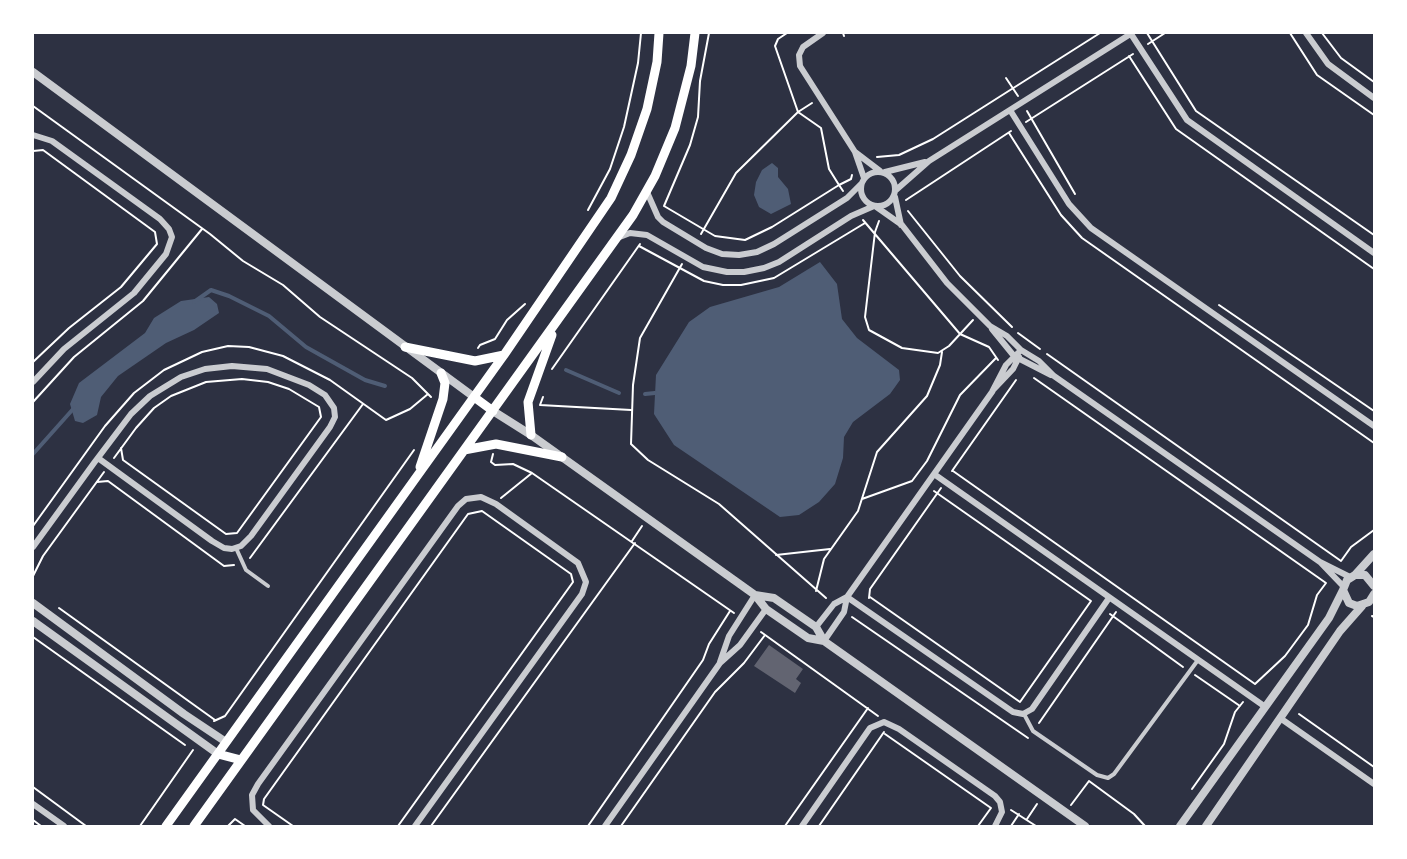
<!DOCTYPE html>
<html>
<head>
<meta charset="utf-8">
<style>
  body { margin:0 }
  #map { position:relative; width:1407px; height:859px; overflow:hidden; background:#2d3142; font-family:Signika,sans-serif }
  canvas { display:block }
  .frame { position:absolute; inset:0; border:34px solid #fff; pointer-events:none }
</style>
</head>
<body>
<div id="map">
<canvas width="1407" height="859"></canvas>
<div class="frame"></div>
</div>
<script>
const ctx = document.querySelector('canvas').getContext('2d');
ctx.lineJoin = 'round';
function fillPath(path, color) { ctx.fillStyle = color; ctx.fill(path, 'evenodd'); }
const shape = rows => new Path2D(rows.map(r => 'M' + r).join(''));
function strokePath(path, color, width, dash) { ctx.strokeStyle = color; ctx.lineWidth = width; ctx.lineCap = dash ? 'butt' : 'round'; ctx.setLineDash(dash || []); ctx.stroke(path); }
fillPath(shape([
  [772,163,778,168,778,177,788,189,791,204,771,214,759,207,754,195,756,182,762,170],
  [820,262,837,284,842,319,857,338,899,370,900,380,890,394,853,422,844,437,843,458,835,484,819,502,799,515,780,517,674,445,654,414,656,375,689,322,710,307,779,287],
  [209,297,217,304,219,313,194,330,166,343,118,376,101,397,97,415,83,423,75,421,70,404,79,383,145,333,154,318,181,301]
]), '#4f5d75');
strokePath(shape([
  [194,302,211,290,229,296,269,316,306,347,365,380,385,386],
  [566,370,619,393],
  [645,394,655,393],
  [33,454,74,408]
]), '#4f5d75', 4);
fillPath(shape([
  [769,645,803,669,796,679,801,683,795,693,754,666]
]), '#626471');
strokePath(shape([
  [843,33,844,36],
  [1147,33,1196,111,1374,235],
  [1290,33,1317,75,1374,115],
  [1322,33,1341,58,1374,82],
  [1148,44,1165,33],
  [1129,56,1176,129,1374,269],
  [1006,78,1018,96],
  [33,106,210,234,243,261,283,285,320,317,412,378,428,394],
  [1027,111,1075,194],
  [1026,122,1133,54],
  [1009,133,1061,215,1082,238,1374,443],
  [33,151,43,150,155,232,157,244,121,287,69,328,33,362],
  [877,157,899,155,933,139,1100,33],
  [843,191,839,185,851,179,852,175],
  [906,200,1011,131],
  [664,206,690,145,698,117,700,81,709,33],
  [664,206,715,236,745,240,772,227,839,185,829,169,821,128,798,112,775,46,778,39,787,33],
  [588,210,610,169,624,127,638,63,641,33],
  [908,211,960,276,1012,327],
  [863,220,960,334,989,347,998,360],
  [879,221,875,232,865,317,869,330,902,348,938,353,949,346,973,320],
  [701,234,736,173,798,112,812,103],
  [639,246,704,281,723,285,741,285,774,278,865,223],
  [682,264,640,338,633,385,631,444,648,460,719,504,826,598],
  [1219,305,1374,411],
  [1018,333,1040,349],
  [478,348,480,345,495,339,507,320,525,304],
  [1047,354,1341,561],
  [552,369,640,244],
  [1034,378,1326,583],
  [543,397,540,405,631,410],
  [33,402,74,357,143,301,202,229],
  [493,454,491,462,495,465,513,464,532,473,734,613],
  [114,458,136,428,154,408,171,396,206,382,242,379,268,382,289,389,319,407,321,417,237,533,226,534,123,460,121,448],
  [952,471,1016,380],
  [953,471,1255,684],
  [97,482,108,481,224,566,234,565],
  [501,498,532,473],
  [862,499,912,481,927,461,960,395,996,358],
  [33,526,105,426,134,393,164,370,202,352,228,346,249,347,283,356,330,380,386,420,410,409,428,394,431,397],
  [632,541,642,526],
  [776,555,830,549],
  [250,558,363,404],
  [1341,561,1351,547,1374,530],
  [33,576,43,556,104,472],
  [816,591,824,559,858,511,877,452,927,396,940,365,942,352],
  [870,597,1020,702,1091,601,934,491],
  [869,598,870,589,941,488],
  [59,608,215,720],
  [1110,614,1183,667],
  [1372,616,1374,617],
  [852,617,1028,738],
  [761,632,878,716],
  [33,637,185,745],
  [1195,675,1240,706],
  [1255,684,1285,656,1308,625,1317,595,1326,583],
  [1299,714,1374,767],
  [214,721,225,716,414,450],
  [1039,723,1116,612],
  [885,734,991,808],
  [1089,781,1134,814,1145,826],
  [33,787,86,826],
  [1192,789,1224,744,1235,712,1243,702],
  [1071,805,1089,781],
  [1011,810,1036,826],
  [1027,819,1037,804],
  [33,820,41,826],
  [140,826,193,750],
  [228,826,235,819,245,826],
  [293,826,263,805,264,799,468,514,482,511,571,574,573,582,398,826],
  [431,826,635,543],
  [588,826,703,660,709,644,730,611],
  [621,826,715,692,744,663,765,635],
  [785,826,868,708],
  [819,826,884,732],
  [978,826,991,808],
  [1011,826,1019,814]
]), '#fff', 2);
strokePath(shape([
  [236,548,246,570,268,586],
  [1024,714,1033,731,1097,775,1108,778,1114,774,1198,660]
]), '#caccd0', 4);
strokePath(shape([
  [823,33,803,47,799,55,800,66,855,152,880,171],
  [1306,33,1328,64,1374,98],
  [1131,34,1187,120,1374,253],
  [1010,110,1069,204,1091,228,1374,426],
  [33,135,52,141,160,219,169,229,172,237,166,254,134,293,64,349,33,382],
  [855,152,864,178],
  '861 189a17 17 0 1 1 34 0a17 17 0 1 1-34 0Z',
  [885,172,925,162],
  [896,190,929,161,1132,33],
  [647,192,658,217,663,222,706,248,722,254,739,255,757,252,774,244,847,198,861,184],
  [895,197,901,225],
  [875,206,902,225,947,283,990,326,1007,336,1021,350,1039,361,1054,376,1320,562,1343,586],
  [617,238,630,233,647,235,703,267,727,272,744,272,764,268,779,262,851,216,874,206],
  [992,329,1014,356,1051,375],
  [994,389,1013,369,1019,357],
  [934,474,1264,706],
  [33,547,94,463,131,414,150,396,181,377,205,369,232,366,267,369,309,385,325,395,334,408,335,417,330,427,251,536,241,546,232,549,224,548,212,541,98,458],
  [1320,562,1350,577],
  [847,597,1013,712,1023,714,1032,709,1109,598],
  [816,627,834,604,847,597,992,392,1006,365,1021,350],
  [824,641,844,612,847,597],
  [720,662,729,636,755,595],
  [1280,718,1374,784],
  [33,804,64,826],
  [269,826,253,810,252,795,258,784,458,506,466,499,481,497,496,504,578,563,586,582,582,594,415,826],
  [605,826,720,663,740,645,766,609],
  [802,826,870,728,884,722,899,729,995,796,1000,802,1002,812,995,826]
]), '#caccd0', 6);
strokePath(shape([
  [33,72,474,397],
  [493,411,531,435,755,595,766,609,808,638,824,641,1085,826],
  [1355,575,1374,554],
  [1374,586,1365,575,1355,575,1347,580,1343,590,1349,603,1357,606,1369,602,1374,594],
  [755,595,774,598,816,627,824,641],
  [33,603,184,714,226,742],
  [33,621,218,754],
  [1180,826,1329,618,1343,590],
  [1206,826,1340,631,1362,606]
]), '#caccd0', 8);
strokePath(shape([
  [405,347,475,361,504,355],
  [474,397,493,411],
  [531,435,528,402,552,335],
  [464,450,496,444,562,457],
  [420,467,443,399,445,383,441,373],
  [218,754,241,760],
  [166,826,504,355,611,198,631,155,647,109,657,62,659,33],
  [194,826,633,215,655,176,675,128,691,66,695,33]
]), '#fff', 9);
</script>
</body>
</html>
